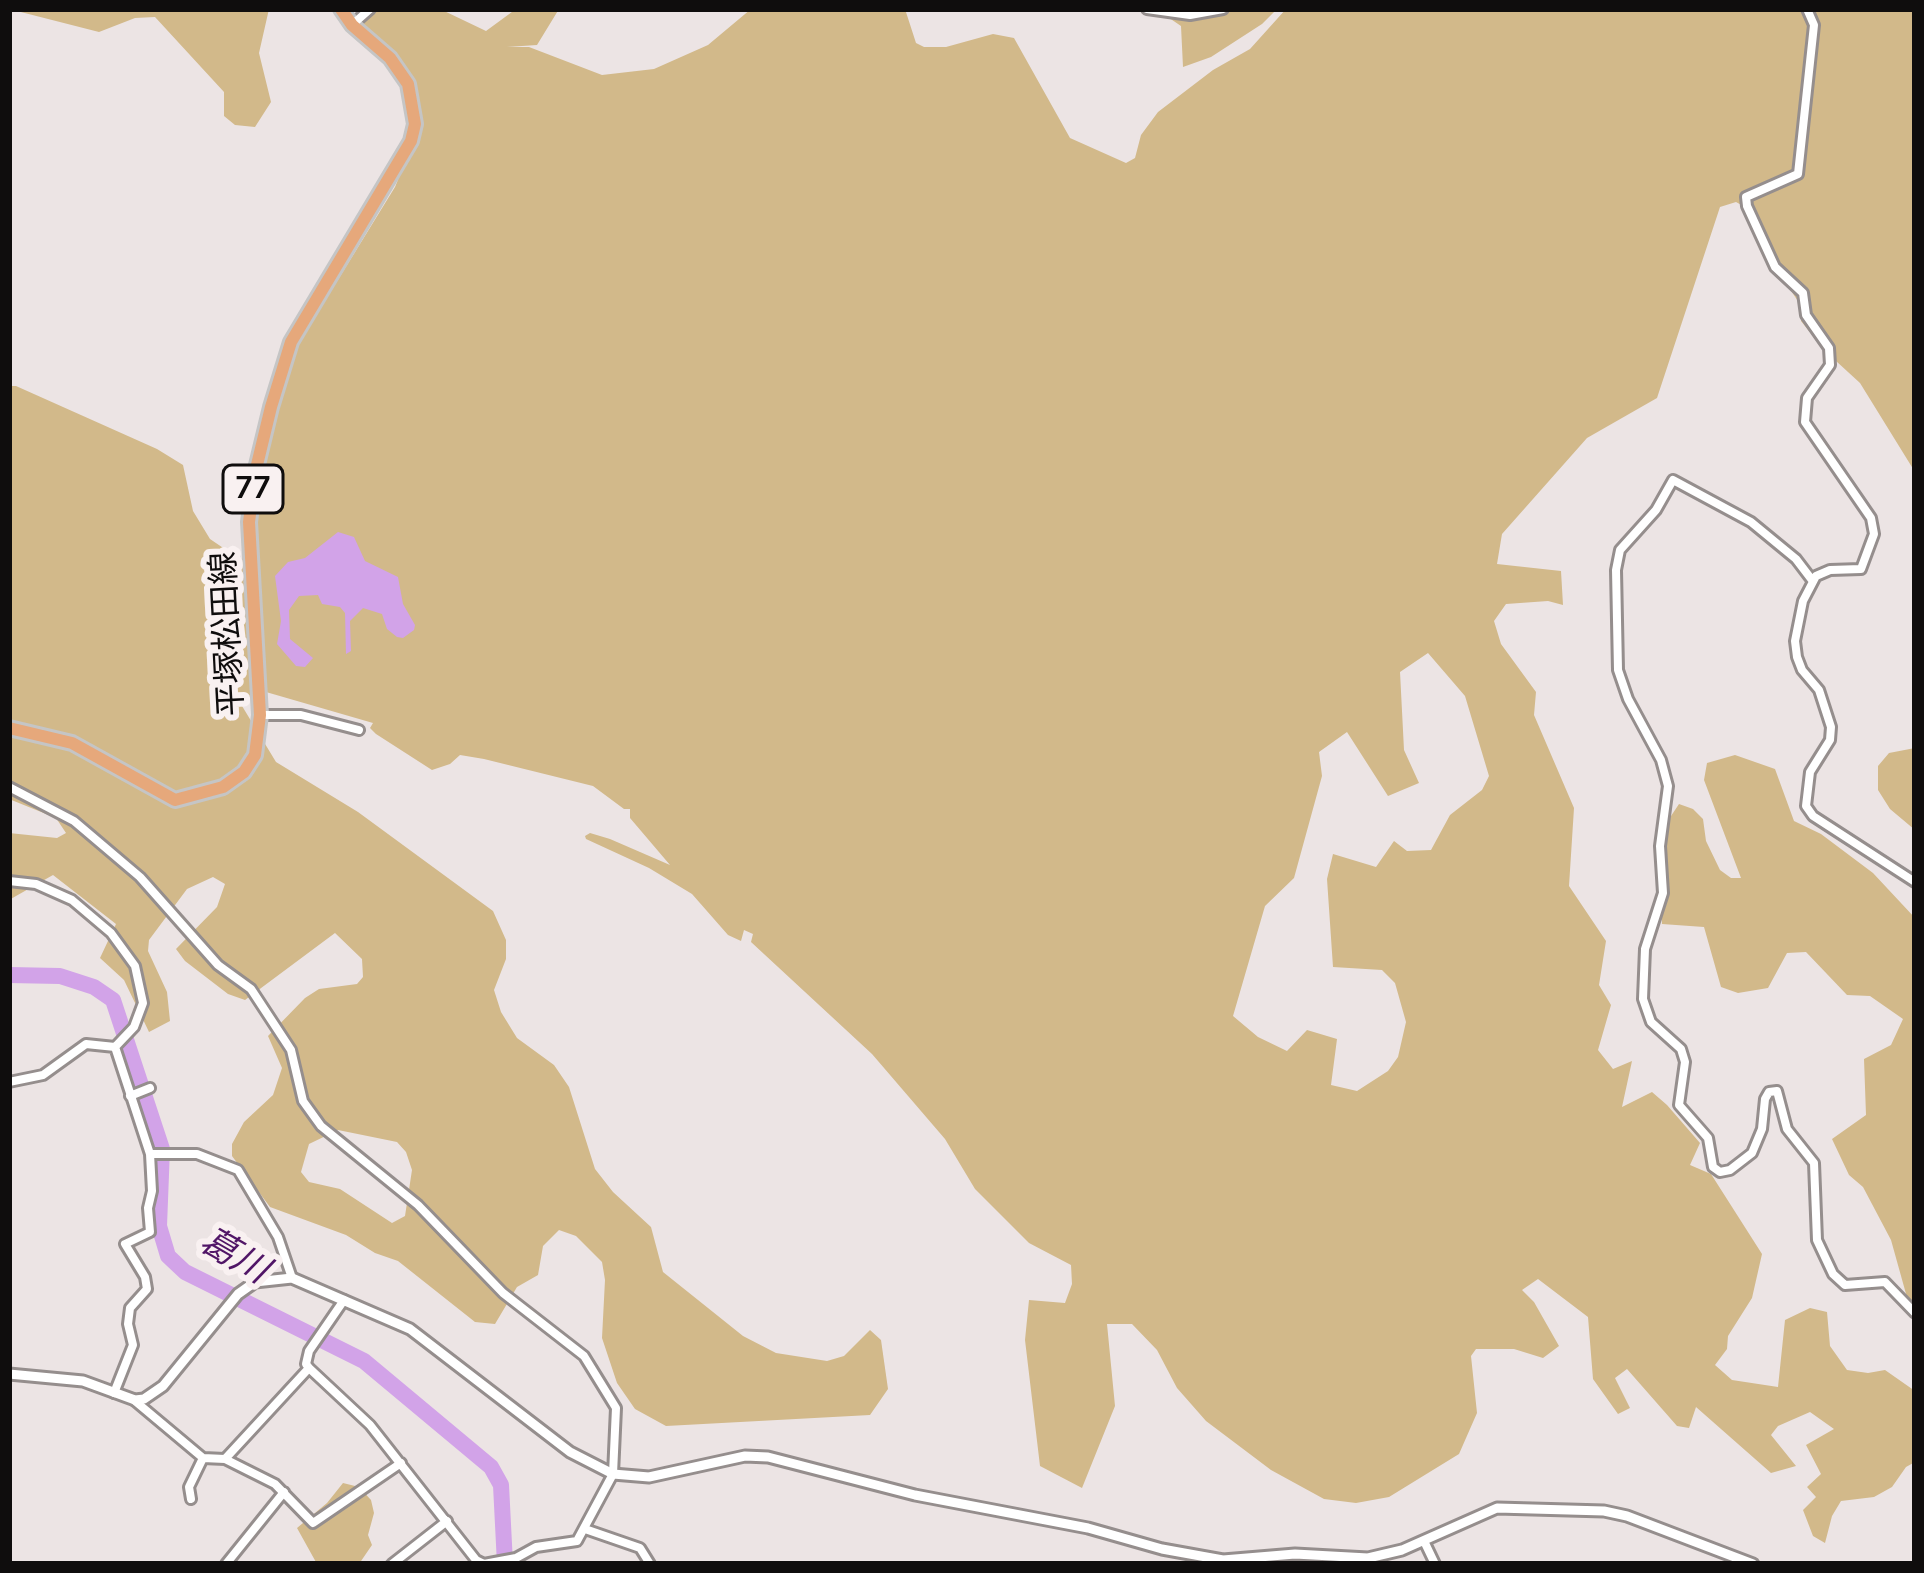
<!DOCTYPE html>
<html>
<head>
<meta charset="utf-8">
<style>
  body { margin:0 }
  #map { position:relative; width:1924px; height:1573px; overflow:hidden; background:#ece4e4; font-family:Mulish,sans-serif }
  canvas { display:block }
  .frame { position:absolute; inset:0; border:12px solid #0f0d0d; pointer-events:none }
</style>
</head>
<body>
<div id="map">
<canvas width="1924" height="1573"></canvas>
<div class="frame"></div>
</div>
<script>
const ctx = document.querySelector('canvas').getContext('2d');
ctx.lineJoin = 'round';
function fillPath(path, color) { ctx.fillStyle = color; ctx.fill(path, 'evenodd'); }
const shape = rows => new Path2D(rows.map(r => 'M' + r).join(''));
function strokePath(path, color, width, dash) { ctx.strokeStyle = color; ctx.lineWidth = width; ctx.lineCap = dash ? 'butt' : 'round'; ctx.setLineDash(dash || []); ctx.stroke(path); }
function drawText(font, color, halo, rows, align = 'center') {
  ctx.font = font + ' Mulish,"Noto Sans JP",sans-serif'; ctx.lineWidth = 12; ctx.setLineDash([]); ctx.textBaseline = 'middle'; ctx.strokeStyle = halo; ctx.fillStyle = color; for (const [text, x, y, turn = 0] of rows) {
    ctx.save(); ctx.translate(x, y); ctx.rotate((+turn || 0) * Math.PI / 180); ctx.textAlign = isNaN(turn) ? turn : align; if (halo) ctx.strokeText(text, 0, 0); ctx.fillText(text, 0, 0); ctx.restore();
  }
}
fillPath(shape([
  [9,9,269,9,259,53,271,102,255,127,235,125,224,116,224,92,155,17,135,18,99,32],
  [366,9,440,9,486,31,516,9,559,9,537,45,507,47,529,47,602,75,654,69,708,45,751,9,905,9,916,43,924,47,946,47,993,34,1014,38,1070,138,1126,163,1135,158,1141,135,1158,112,1213,70,1250,49,1286,9,1915,9,1915,472,1860,383,1824,350,1801,321,1802,307,1764,251,1745,207,1736,202,1720,207,1657,398,1587,438,1502,534,1497,564,1561,571,1563,605,1548,601,1506,604,1494,621,1501,644,1536,692,1534,715,1574,808,1569,886,1606,941,1599,985,1611,1005,1598,1050,1613,1069,1632,1061,1622,1107,1652,1092,1667,1105,1700,1143,1690,1165,1711,1174,1762,1254,1752,1298,1728,1336,1727,1349,1715,1365,1732,1380,1778,1387,1785,1320,1810,1308,1827,1312,1830,1346,1847,1370,1868,1373,1885,1370,1915,1391,1915,1462,1906,1467,1892,1487,1874,1497,1841,1501,1832,1516,1825,1543,1813,1536,1803,1510,1816,1497,1807,1487,1821,1474,1806,1445,1834,1429,1810,1412,1778,1426,1771,1435,1796,1466,1771,1473,1696,1407,1689,1428,1677,1426,1627,1369,1615,1378,1630,1408,1618,1414,1593,1379,1588,1317,1538,1279,1522,1290,1534,1302,1559,1346,1543,1358,1514,1349,1476,1349,1471,1356,1477,1413,1459,1454,1389,1497,1356,1503,1324,1499,1271,1470,1206,1421,1177,1388,1157,1350,1132,1324,1107,1324,1115,1406,1082,1488,1040,1466,1025,1340,1029,1300,1065,1303,1072,1284,1071,1265,1029,1243,975,1189,945,1139,872,1054,751,942,753,934,744,930,741,941,728,935,692,894,649,868,586,839,585,836,590,833,610,839,670,865,630,818,630,809,624,809,593,786,484,759,460,755,450,764,432,770,376,734,370,728,373,723,266,692,239,701,276,762,358,812,493,911,506,940,506,959,494,990,501,1012,517,1038,554,1065,569,1087,595,1169,613,1192,651,1227,663,1272,743,1336,776,1353,827,1361,844,1356,870,1330,881,1340,888,1389,870,1415,666,1426,635,1409,617,1383,602,1338,605,1280,602,1262,576,1236,559,1230,543,1246,538,1275,517,1287,495,1324,475,1322,398,1261,375,1253,346,1235,270,1207,232,1156,232,1144,244,1122,273,1095,282,1068,268,1036,305,998,319,989,357,984,363,977,362,959,335,933,245,1000,228,994,185,961,176,949,217,907,225,884,213,877,187,889,149,940,148,951,167,992,170,1021,149,1032,124,980,100,958,116,924,53,875,9,900,9,833,57,838,66,833,56,818,9,799,9,386,16,386,157,449,183,465,193,511,210,539,241,560,252,540,255,498,280,388,299,343,395,187,420,126,418,94,411,75,359,24],
  [1428,653,1465,696,1489,776,1482,790,1450,815,1431,850,1407,851,1394,841,1376,867,1333,854,1327,879,1333,967,1382,970,1395,983,1406,1022,1398,1057,1388,1071,1357,1091,1331,1085,1337,1039,1307,1030,1287,1051,1258,1037,1233,1016,1265,906,1294,878,1322,776,1319,752,1347,732,1388,796,1419,783,1404,750,1400,672],
  [338,1130,397,1142,406,1152,412,1170,405,1216,392,1223,340,1189,309,1182,301,1172,309,1144],
  [1156,9,1277,9,1262,24,1211,57,1183,67,1181,26],
  [1915,748,1915,830,1890,809,1878,790,1878,766,1889,753],
  [1735,755,1775,769,1794,821,1821,834,1873,873,1915,918,1915,1308,1908,1301,1891,1240,1863,1187,1849,1175,1832,1139,1866,1115,1864,1059,1891,1045,1903,1019,1870,996,1847,995,1806,952,1787,953,1768,988,1738,993,1721,987,1704,927,1662,924,1657,837,1679,804,1693,809,1703,819,1706,841,1720,870,1731,878,1741,878,1704,780,1707,763],
  [343,1483,359,1487,371,1500,374,1513,368,1535,372,1545,359,1564,317,1564,297,1528,327,1503]
]), '#d2b98a');
fillPath(shape([
  [338,532,354,537,365,561,398,577,403,604,415,625,414,630,403,638,397,637,387,629,382,614,363,608,350,621,351,651,346,654,345,613,340,607,322,604,318,595,299,596,289,610,290,639,313,658,305,667,296,666,277,644,281,621,275,576,288,562,305,558]
]), '#d2a3e8');
strokePath(shape([
  [9,975,60,976,94,987,113,1000,162,1149,159,1226,168,1256,185,1272,364,1361,491,1467,501,1485,505,1564]
]), '#d2a3e8', 16);
const minor = shape([
  [1147,9,1190,15,1223,9],
  [1807,9,1814,25,1798,174,1746,197,1747,206,1775,267,1803,293,1806,315,1829,348,1830,365,1807,398,1805,422,1871,518,1874,534,1861,569,1830,570,1816,576,1803,601,1795,641,1797,657,1802,670,1819,690,1831,727,1830,740,1810,772,1806,806,1813,816,1915,882],
  [353,24,370,9],
  [1812,580,1796,559,1751,522,1673,480,1656,510,1620,550,1616,570,1618,670,1628,699,1661,760,1668,786,1660,846,1663,893,1645,949,1643,999,1651,1022,1681,1049,1685,1062,1679,1105,1708,1138,1713,1167,1720,1172,1730,1170,1752,1153,1762,1129,1765,1099,1769,1092,1777,1091,1787,1129,1814,1163,1817,1240,1833,1274,1845,1285,1885,1282,1915,1313],
  [260,715,301,715,359,730],
  [9,787,74,821,140,877,218,965,251,989,291,1050,303,1101,321,1126,418,1205,503,1293,584,1356,616,1408,613,1474,577,1541,536,1547,516,1558,484,1564],
  [9,881,36,884,72,900,111,933,135,966,143,1003,134,1027,115,1047],
  [9,1082,43,1075,86,1044,115,1047],
  [130,1096,150,1088],
  [150,1154,197,1154,238,1170,278,1237,292,1278],
  [309,1368,370,1425,476,1560,484,1564],
  [114,1393,133,1345,128,1324,130,1308,147,1289,145,1277,125,1244,150,1232,148,1208,152,1191,150,1154,115,1047],
  [135,1401,203,1458,225,1459,275,1484,313,1523,401,1463],
  [225,1459,309,1368,306,1364,309,1351,344,1300],
  [191,1499,189,1487,203,1458],
  [585,1529,640,1548,650,1564],
  [1424,1541,1435,1564],
  [226,1564,284,1492],
  [392,1564,447,1521]
]);
const tertiary = shape([
  [9,1374,83,1381,135,1400,144,1399,163,1386,238,1294,255,1282,292,1278,410,1329,570,1452,613,1474,649,1477,745,1456,768,1457,915,1495,1088,1528,1162,1549,1223,1560,1295,1554,1368,1558,1402,1550,1497,1508,1604,1511,1627,1516,1753,1564]
]);
const primary = shape([
  [9,728,72,743,175,800,223,787,244,772,255,755,260,715,249,522,256,469,271,407,291,342,411,141,415,124,408,84,390,58,352,25,341,9]
]);
strokePath(minor, '#958e8d', 14);
strokePath(tertiary, '#958e8d', 15);
strokePath(primary, '#c5c5c5', 18);
strokePath(minor, '#fff', 8);
strokePath(tertiary, '#fff', 9);
strokePath(primary, '#e6a87b', 12);
for (const [x, y, w] of [
  [253,489,60]
]) { const box = new Path2D(); box.roundRect(x - w / 2, y - 24, w, 48, 9); ctx.fillStyle = '#f9f1f1'; ctx.fill(box); strokePath(box, '#0f0d0d', 3); }
drawText('bold 30px', '#0f0d0d', null, [
  ["77",253,489]
]);
drawText('33px', '#0f0d0d', '#f9f1f1', [
  ["平塚松田線",228,634,-93]
]);
drawText('italic 36px', '#511667', '#f9f1f1', [
  ["葛川",234,1256,30]
]);
</script>
</body>
</html>
